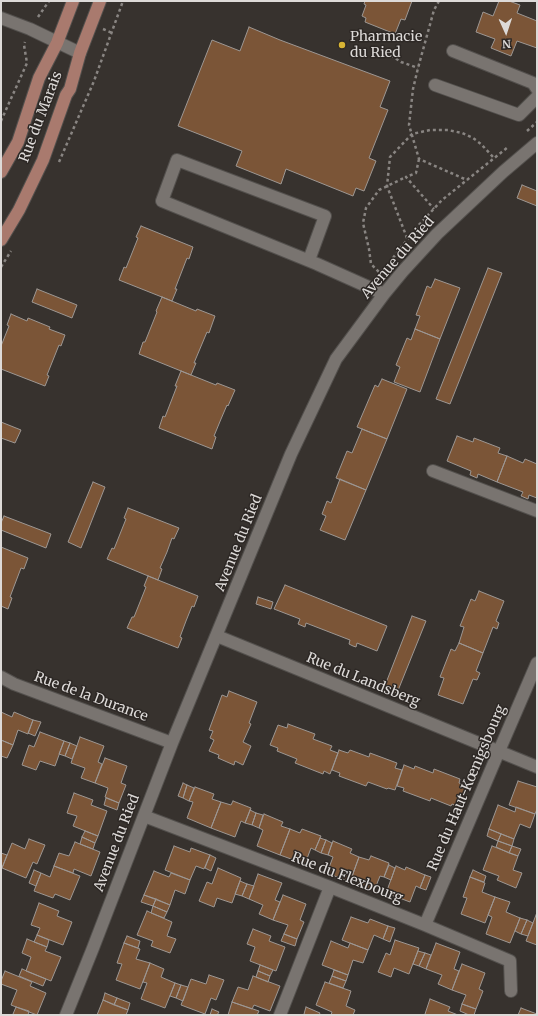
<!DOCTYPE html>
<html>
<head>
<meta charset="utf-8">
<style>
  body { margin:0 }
  #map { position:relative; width:538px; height:1016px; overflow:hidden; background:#37322e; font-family:Merriweather,serif }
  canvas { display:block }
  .frame { position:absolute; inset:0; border:2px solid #dddad8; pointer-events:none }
  .north { position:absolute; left:486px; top:12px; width:40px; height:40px; -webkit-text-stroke:3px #2d2825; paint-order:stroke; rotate:177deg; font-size:11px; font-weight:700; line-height:16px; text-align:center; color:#dddad8 }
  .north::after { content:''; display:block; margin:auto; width:14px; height:18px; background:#dddad8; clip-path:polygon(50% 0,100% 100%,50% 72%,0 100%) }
</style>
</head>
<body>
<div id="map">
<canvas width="538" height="1016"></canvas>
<div class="frame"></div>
<div class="north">N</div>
</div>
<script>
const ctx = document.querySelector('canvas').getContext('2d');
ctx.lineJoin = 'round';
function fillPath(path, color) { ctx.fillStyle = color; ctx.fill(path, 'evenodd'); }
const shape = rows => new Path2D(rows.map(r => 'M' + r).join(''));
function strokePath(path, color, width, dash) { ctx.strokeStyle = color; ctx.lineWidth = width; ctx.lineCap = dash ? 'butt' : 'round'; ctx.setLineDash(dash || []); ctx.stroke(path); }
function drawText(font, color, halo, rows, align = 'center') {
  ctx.font = font + ' Merriweather,serif'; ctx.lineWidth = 3; ctx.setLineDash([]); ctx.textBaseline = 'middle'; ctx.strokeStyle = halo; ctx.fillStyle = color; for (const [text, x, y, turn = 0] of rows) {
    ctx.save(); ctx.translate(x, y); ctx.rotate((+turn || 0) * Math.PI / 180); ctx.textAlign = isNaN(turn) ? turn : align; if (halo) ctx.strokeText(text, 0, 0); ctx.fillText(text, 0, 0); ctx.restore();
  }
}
const building = shape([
  [365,1,412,1,405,20,401,19,395,34,365,22,366,18,362,16,366,5,364,4,365,1],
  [499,1,509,1,520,5,517,13,537,21,537,48,517,41,511,56,491,48,495,39,476,32,483,12,493,16,499,1],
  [249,27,280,40,390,81,380,107,388,110,369,158,376,161,364,191,356,188,353,196,286,169,281,184,236,166,242,151,178,126,212,40,240,51,249,27],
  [522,185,537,191,537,206,517,198,522,185],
  [141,226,193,247,189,259,187,258,175,289,177,289,172,301,119,280,124,267,126,268,138,238,136,237,141,226],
  [488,268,502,273,450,404,436,399,488,268],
  [435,279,460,288,440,339,415,329,420,316,416,315,427,286,431,288,435,279],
  [37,289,77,305,72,318,32,302,37,289],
  [162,297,196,311,197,309,215,316,209,333,207,332,194,363,196,363,191,375,139,354,143,342,145,342,157,312,156,311,162,297],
  [11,314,27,321,28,318,50,327,49,329,65,335,61,346,59,345,47,375,49,376,45,386,1,369,1,346,9,326,7,325,11,314],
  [415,329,440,339,420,392,394,382,400,367,396,365,407,338,411,340,415,329],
  [181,371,216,385,217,383,235,390,228,406,227,405,221,419,214,436,216,437,212,449,159,428,163,416,165,417,177,386,175,386,181,371],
  [382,379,407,389,387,439,357,427,375,385,378,387,382,379],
  [1,422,21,430,15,443,1,438,1,422],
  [362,429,387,439,366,490,336,478,347,451,352,453,362,429],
  [457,436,473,442,474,438,500,448,498,453,507,456,497,482,478,474,477,478,470,475,471,471,447,461,457,436],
  [507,456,523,463,525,459,537,464,537,498,529,495,528,499,521,496,523,492,497,482,507,456],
  [340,479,366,490,345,540,320,530,326,516,322,514,327,501,331,503,340,479],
  [93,482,105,487,81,548,68,542,93,482],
  [128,508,179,528,174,539,172,538,167,552,160,568,162,569,158,580,107,559,112,548,114,549,126,519,124,518,128,508],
  [4,516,51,534,46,548,1,530,1,523,4,516],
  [1,547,28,558,24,569,21,568,10,597,12,598,8,609,1,606,1,547],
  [148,576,198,596,194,607,192,606,186,621,180,637,182,638,178,648,127,628,132,617,134,617,146,587,144,586,148,576],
  [285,585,387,626,377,651,357,643,356,647,353,646,349,644,350,640,306,623,305,627,298,624,300,619,274,609,285,585],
  [479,591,504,601,496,621,499,623,497,629,493,627,483,653,459,643,464,627,460,626,471,599,475,601,479,591],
  [258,597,273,602,271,609,256,604,258,597],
  [412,616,426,621,397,693,384,688,412,616],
  [459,643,483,653,476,671,480,673,477,680,473,679,463,704,438,695,444,678,440,677,451,649,455,651,459,643],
  [229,691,257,702,249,723,251,724,243,742,251,746,243,765,235,761,234,765,218,758,219,755,209,751,214,740,210,738,213,731,209,730,222,695,227,697,229,691],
  [1,712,12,717,14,712,33,720,28,734,18,730,13,745,1,740,1,712],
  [33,720,41,722,35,736,28,733,33,720],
  [288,724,315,734,313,739,332,746,330,750,338,753,330,774,324,771,323,774,295,763,297,759,277,751,278,748,270,745,278,725,287,728,288,724],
  [40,732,64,741,55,766,40,761,36,770,22,765,29,745,34,747,40,732],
  [80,737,104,746,98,762,102,764,95,783,81,778,85,768,71,763,80,737],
  [1,740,13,745,7,758,1,756,1,740],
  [64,741,70,743,65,756,59,754,64,741],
  [70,743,77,746,72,759,65,756,70,743],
  [339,750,348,753,350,750,369,757,370,753,397,763,395,768,402,770,395,790,388,788,387,789,368,782,366,786,339,776,340,773,332,770,339,750],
  [105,758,127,766,121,783,126,785,119,803,105,797,108,788,95,783,105,758],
  [404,765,414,769,415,766,433,773,434,769,460,779,459,783,467,786,459,807,452,804,451,806,431,798,430,801,403,791,404,788,397,786,404,765],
  [518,781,537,787,537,809,535,814,509,805,518,781],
  [183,783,187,785,183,798,178,796,183,783],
  [187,785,194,788,189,801,183,798,187,785],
  [195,787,214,794,212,799,221,802,211,828,187,818,193,802,189,801,195,787],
  [74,793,93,800,91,805,107,811,98,836,73,826,77,816,67,813,74,793],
  [106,798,119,803,117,810,104,805,106,798],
  [233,801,251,808,245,823,241,821,235,837,211,828,221,802,231,805,233,801],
  [498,805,515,812,516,807,535,814,530,828,520,824,514,839,489,829,498,805],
  [250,810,256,813,252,825,245,823,250,810],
  [256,813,263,815,259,828,252,825,256,813],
  [264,814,283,822,281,826,290,829,280,855,257,846,263,830,259,828,264,814],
  [290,829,300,833,302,829,321,836,315,850,311,848,305,864,280,855,290,829],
  [489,829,501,834,498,841,487,836,489,829],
  [85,831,98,836,95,843,82,837,85,831],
  [501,834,514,839,512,846,498,841,501,834],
  [82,837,95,843,93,849,80,844,82,837],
  [320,838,326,840,321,853,315,850,320,838],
  [29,839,45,845,37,864,33,862,26,878,2,868,12,843,25,849,29,839],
  [326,840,332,843,328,855,321,853,326,840],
  [333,841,352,849,350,853,359,857,350,882,327,873,333,857,328,855,333,841],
  [498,841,512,846,509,853,496,847,498,841],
  [75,842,100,852,91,876,74,869,73,873,54,866,59,853,69,856,75,842],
  [174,846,190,852,191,848,210,855,204,869,196,866,190,880,165,870,174,846],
  [492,846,518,856,513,870,522,873,516,888,497,880,499,876,483,870,492,846],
  [512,846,521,849,518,856,509,853,512,846],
  [1,853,7,855,2,868,1,868,1,853],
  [210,855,216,858,211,871,205,868,210,855],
  [371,856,389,863,384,877,380,876,374,891,350,882,359,857,369,860,371,856],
  [389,865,395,868,391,880,384,877,389,865],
  [54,866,80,876,70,900,55,894,53,898,34,891,41,873,50,877,54,866],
  [396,866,405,870,406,867,425,875,420,888,416,886,410,902,386,893,396,866],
  [218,868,241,878,232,903,217,898,214,907,199,901,207,882,212,884,218,868],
  [34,870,41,873,36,886,29,883,34,870],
  [473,870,486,876,484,882,470,877,473,870],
  [154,871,169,877,171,873,190,880,185,894,175,890,170,905,144,895,154,871],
  [258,874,282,883,275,900,280,902,273,920,259,914,263,905,249,899,258,874],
  [425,875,431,877,426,890,420,888,425,875],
  [470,877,485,883,482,892,495,897,485,923,461,914,467,898,463,897,470,877],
  [240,881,247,884,242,896,235,894,240,881],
  [247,884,254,886,249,899,242,896,247,884],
  [144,895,156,899,153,906,141,902,144,895],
  [283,895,306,904,300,920,304,922,297,939,284,934,288,925,273,920,283,895],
  [495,897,510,902,506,912,520,918,510,943,486,934,492,917,488,915,495,897],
  [156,899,170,905,167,912,153,906,156,899],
  [39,903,59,911,57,916,72,922,63,945,37,935,40,928,31,925,39,903],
  [153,906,167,912,164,918,151,913,153,906],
  [147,911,172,922,167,936,176,939,170,953,151,946,153,941,137,935,147,911],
  [536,915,537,916,537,945,526,941,536,915],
  [351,917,368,923,370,919,388,926,383,939,374,935,368,950,342,940,351,917],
  [520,918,527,920,521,934,515,931,520,918],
  [527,920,533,923,528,936,521,934,527,920],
  [388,926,395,928,390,942,383,939,388,926],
  [253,929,271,936,269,941,285,947,276,971,250,961,255,947,247,944,253,929],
  [284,934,297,939,295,946,281,941,284,934],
  [37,935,49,940,47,947,34,942,37,935],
  [127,936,140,941,138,948,124,943,127,936],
  [27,939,47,947,45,951,61,957,51,981,26,971,31,957,22,953,27,939],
  [395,940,419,948,409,974,394,968,391,977,378,972,386,953,390,955,395,940],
  [331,941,348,948,350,943,368,950,363,963,353,960,348,975,322,965,331,941],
  [124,943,140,949,136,959,150,963,140,989,116,980,122,964,117,963,124,943],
  [436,943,460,952,454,969,459,971,452,990,438,984,442,975,426,969,436,943],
  [418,951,425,953,419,966,413,964,418,951],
  [425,953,431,955,426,969,419,966,425,953],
  [150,963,164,969,161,977,175,983,165,1008,141,999,147,983,143,982,150,963],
  [462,964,485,973,479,989,483,991,476,1009,462,1004,466,995,452,990,462,964],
  [260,965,273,970,270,976,258,971,260,965],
  [22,969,46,979,43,986,19,976,22,969],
  [334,970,348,975,346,981,332,976,334,970],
  [5,971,32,982,30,986,46,993,37,1015,11,1005,17,990,1,984,1,981,5,971],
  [258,971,270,976,268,982,256,977,258,971],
  [209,975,224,980,216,1000,211,998,205,1014,181,1005,191,979,206,984,209,975],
  [253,976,280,986,270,1011,254,1005,252,1009,232,1002,238,987,248,990,253,976],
  [332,976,346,981,343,988,329,983,332,976],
  [325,982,351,991,346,1006,355,1010,353,1015,331,1015,332,1012,316,1005,325,982],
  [175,983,181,985,176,998,170,996,175,983],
  [181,985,188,987,183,1001,176,998,181,985],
  [105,993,117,998,114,1005,103,1000,105,993],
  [117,998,130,1003,128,1010,114,1005,117,998],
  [430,999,450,1007,448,1011,458,1015,428,1015,425,1014,430,999],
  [103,1000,128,1010,126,1015,97,1015,103,1000],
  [232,1002,259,1011,257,1015,228,1015,232,1002],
  [462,1004,476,1009,474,1015,469,1015,460,1011,462,1004],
  [16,1007,29,1011,28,1015,16,1015,13,1014,16,1007],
  [306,1007,320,1013,319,1015,306,1015,304,1014,306,1007],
  [521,1008,537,1014,537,1015,518,1015,521,1008],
  [212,1009,219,1012,217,1015,210,1015,212,1009]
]);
fillPath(building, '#7b5537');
strokePath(building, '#9d9793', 1);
const minor = shape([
  [1,18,30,29,80,53],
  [453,51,533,83,537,89],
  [435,85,519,115,537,97],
  [309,260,325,216,177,160,162,201,317,264,384,294],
  [433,471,537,511],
  [217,636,537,767],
  [1,677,14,684,172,743],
  [144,816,330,887,425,925,510,961,511,991],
  [425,925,499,751,537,663],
  [66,1015,93,948,172,743,291,454,336,359,384,294,403,271,437,234,503,172,537,143],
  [280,1015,330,887]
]);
const major = shape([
  [1,172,18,142,39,78,57,43,73,1],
  [1,240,19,210,43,160,66,95,70,89,80,53,100,1]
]);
strokePath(minor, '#53504d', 14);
strokePath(major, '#53504d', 14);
strokePath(shape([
  [439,1,434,10,418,68,413,89,409,125,419,159,467,180],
  [38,17,49,1],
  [103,29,112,33],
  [391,55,401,62,418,68],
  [1,121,27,63,24,45,25,42],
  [527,131,537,122],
  [419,159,416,173,406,177,434,209],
  [59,162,94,81,123,1],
  [407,238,387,186,390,157,412,134,430,130,448,130,462,133,473,138,481,144,494,158],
  [393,258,417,227,442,200,508,147],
  [1,267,11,251],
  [383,270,380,273,371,264,369,249,363,223,366,208,379,190,406,177]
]), '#898582', 2.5, [3, 3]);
strokePath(minor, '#797470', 12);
strokePath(major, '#a97a6e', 12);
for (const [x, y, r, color] of [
  [342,45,4,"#d8b434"]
]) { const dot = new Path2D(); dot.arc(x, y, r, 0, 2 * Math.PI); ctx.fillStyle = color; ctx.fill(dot); strokePath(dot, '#2d2825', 1.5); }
drawText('14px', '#dddad8', '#2d2825', [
  ["Pharmacie",350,37],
  ["du Ried",350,53]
], 'left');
drawText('14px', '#dddad8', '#2d2825', [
  ["Rue du Marais",41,117,-69],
  ["Avenue du Ried",398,258,-49],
  ["Avenue du Ried",239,543,-68],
  ["Rue du Landsberg",363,680,22],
  ["Rue de la Durance",91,697,20],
  ["Rue du Haut-Kœnigsbourg",467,788,-67],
  ["Avenue du Ried",117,843,-69],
  ["Rue du Flexbourg",347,878,21]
]);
</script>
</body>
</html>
